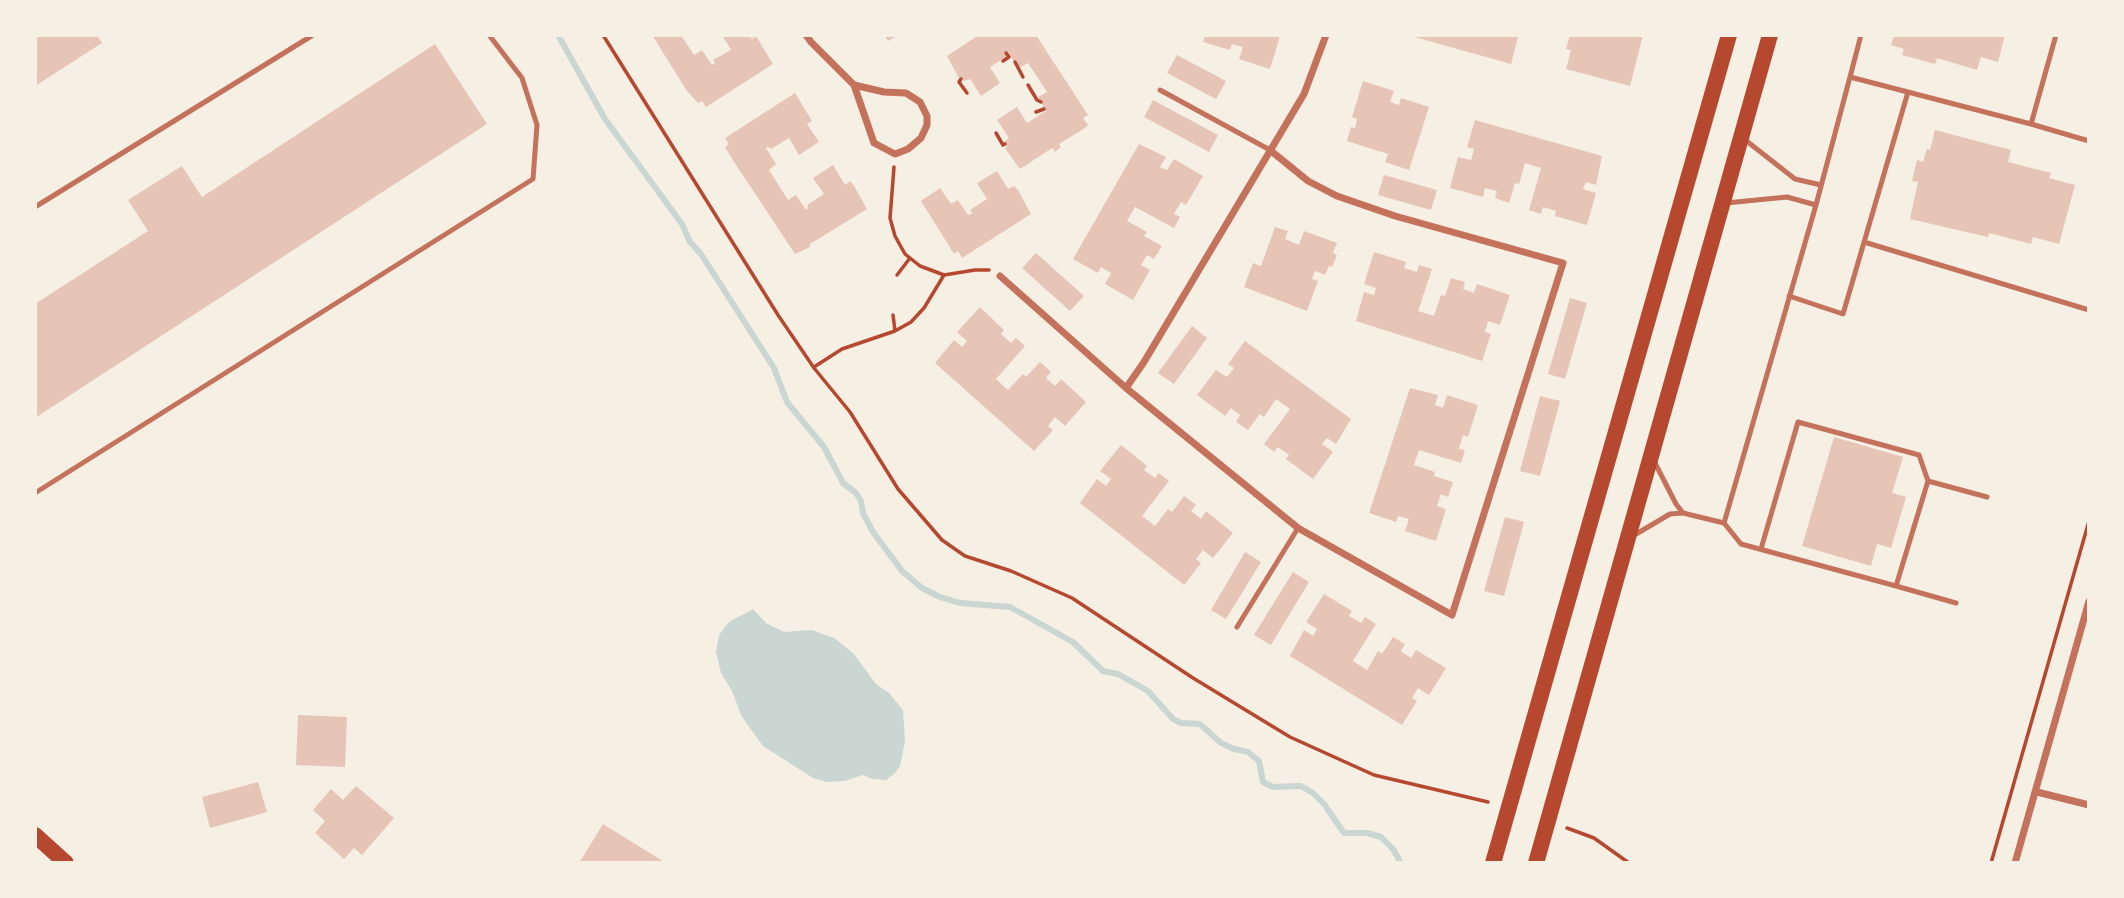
<!DOCTYPE html>
<html>
<head>
<meta charset="utf-8">
<style>
  body { margin:0 }
  #map { position:relative; width:2124px; height:898px; overflow:hidden; background:#f6efe4; font-family:Bitter,serif }
  canvas { display:block }
  .frame { position:absolute; inset:0; border:37px solid #f6efe4; pointer-events:none }
</style>
</head>
<body>
<div id="map">
<canvas width="2124" height="898"></canvas>
<div class="frame"></div>
</div>
<script>
const ctx = document.querySelector('canvas').getContext('2d');
ctx.lineJoin = 'round';
function fillPath(path, color) { ctx.fillStyle = color; ctx.fill(path, 'evenodd'); }
const shape = rows => new Path2D(rows.map(r => 'M' + r).join(''));
function strokePath(path, color, width, dash) { ctx.strokeStyle = color; ctx.lineWidth = width; ctx.lineCap = dash ? 'butt' : 'round'; ctx.setLineDash(dash || []); ctx.stroke(path); }
fillPath(shape([
  [753,609,766,623,784,632,812,630,834,638,853,653,876,684,889,693,903,710,905,741,900,766,895,773,886,780,872,779,863,775,844,781,826,782,813,778,763,746,742,717,732,691,721,673,716,652,719,635,729,622]
]), '#c9d6d2');
strokePath(shape([
  [558,35,605,119,682,224,690,242,701,254,774,368,787,402,824,447,843,483,856,493,861,501,863,513,873,532,902,571,922,588,940,597,960,603,1010,607,1073,642,1103,671,1118,674,1148,691,1173,719,1181,723,1200,724,1221,743,1234,749,1248,752,1259,761,1263,782,1273,787,1301,786,1313,793,1324,804,1344,833,1367,833,1381,837,1393,849,1401,863]
]), '#c9d6d2', 6);
fillPath(shape([
  [35,35,97,35,102,43,35,86],
  [652,35,681,35,694,55,702,50,712,65,715,63,713,60,731,50,722,35,749,35,752,39,756,36,773,64,706,107,702,101,698,103,687,91],
  [884,35,899,35,888,41],
  [979,35,1036,35,1088,115,1083,118,1088,125,1085,128,1059,144,1061,147,1055,152,1053,148,1049,150,1020,169,1005,148,1007,147,1004,142,1009,138,997,120,1017,107,1027,123,1046,111,1038,97,1047,92,1028,63,1019,68,1007,52,1007,56,990,67,1000,83,981,96,970,79,964,81,962,78,960,80,947,56],
  [1205,35,1275,35,1280,36,1270,69,1239,59,1243,47,1232,44,1230,50,1203,42],
  [1512,35,1518,37,1511,64,1411,36],
  [1570,35,1643,35,1630,86,1566,69,1571,50,1566,49],
  [1894,35,2005,35,1998,62,1981,57,1977,70,1937,58,1935,64,1902,55,1904,49,1891,45],
  [435,44,487,124,35,418,35,304,148,231,128,200,182,166,202,197],
  [1177,55,1226,81,1216,99,1167,73],
  [1363,81,1394,91,1390,102,1399,105,1401,98,1429,107,1409,170,1385,162,1388,154,1347,141,1351,127,1355,128,1357,119,1352,117],
  [795,93,812,121,807,124,819,142,799,155,789,138,771,149,769,147,766,148,776,164,769,170,788,200,796,195,806,210,808,208,807,205,824,194,813,178,833,165,845,185,850,181,854,186,867,209,810,244,810,247,795,254,734,162,725,147,729,144,725,138],
  [1153,100,1218,135,1209,152,1144,117],
  [1475,120,1602,156,1596,185,1586,182,1583,189,1596,193,1587,225,1555,216,1556,211,1543,207,1541,214,1529,210,1541,168,1525,163,1519,184,1515,183,1509,203,1495,198,1497,191,1485,188,1483,197,1450,188,1458,157,1471,160,1474,149,1467,147],
  [1935,130,2011,150,2008,162,2051,173,2049,178,2075,185,2059,244,2033,237,2031,244,1989,233,1988,237,1910,219,1918,182,1912,181,1917,160,1923,162,1927,149,1930,150],
  [1139,144,1166,157,1160,167,1167,170,1174,159,1203,176,1186,205,1181,202,1174,214,1180,217,1174,228,1135,207,1127,221,1147,232,1144,236,1162,246,1154,259,1147,255,1141,265,1150,270,1133,300,1105,284,1111,273,1101,267,1098,273,1073,259],
  [997,171,1008,189,1014,186,1018,190,1031,214,962,258,958,251,954,254,921,201,940,188,951,204,958,200,968,215,973,213,970,210,987,199,977,183],
  [1384,175,1437,190,1431,210,1378,195],
  [1275,227,1288,231,1285,239,1299,245,1304,231,1337,243,1333,253,1337,255,1332,267,1329,266,1325,275,1315,271,1312,279,1318,281,1307,311,1244,287,1253,263,1261,266],
  [1374,252,1406,262,1404,268,1417,272,1419,265,1432,269,1418,311,1434,316,1441,295,1445,296,1451,278,1465,282,1463,289,1474,293,1477,284,1510,295,1500,325,1488,321,1485,332,1491,334,1482,361,1356,321,1364,292,1374,295,1376,288,1364,284],
  [1036,253,1084,296,1070,311,1022,268],
  [1570,298,1587,303,1565,379,1548,374],
  [980,307,1004,330,1001,334,1011,343,1016,338,1025,346,996,379,1008,390,1023,374,1026,377,1040,362,1051,372,1046,378,1055,386,1061,379,1086,402,1065,426,1055,417,1048,426,1053,430,1034,451,935,363,954,340,962,347,967,341,957,332],
  [1192,326,1207,338,1174,384,1158,373],
  [1245,341,1351,419,1336,444,1327,438,1322,444,1333,452,1313,479,1286,459,1289,455,1278,447,1274,452,1264,444,1290,409,1276,399,1264,417,1260,414,1248,430,1236,422,1240,415,1231,408,1225,416,1197,395,1216,370,1227,377,1234,368,1228,364],
  [1410,388,1438,395,1435,405,1443,408,1447,395,1478,405,1468,437,1463,435,1459,449,1465,450,1461,463,1419,450,1414,465,1435,472,1434,476,1453,482,1448,497,1441,494,1437,506,1446,509,1436,541,1405,531,1409,519,1398,516,1396,522,1369,513],
  [1540,396,1560,401,1540,476,1520,471],
  [1834,437,1903,457,1892,493,1906,497,1891,548,1877,544,1871,566,1802,546],
  [1121,445,1147,466,1144,470,1155,478,1159,473,1169,481,1142,516,1155,526,1168,509,1172,512,1184,496,1196,505,1191,511,1201,519,1206,511,1233,533,1213,558,1203,550,1196,559,1201,563,1184,585,1080,503,1097,479,1106,486,1111,479,1100,471],
  [1505,517,1524,522,1504,596,1484,591],
  [1245,552,1261,562,1226,619,1211,610],
  [1293,572,1309,582,1271,645,1254,635],
  [1324,594,1352,611,1349,616,1361,623,1365,617,1376,624,1353,661,1367,670,1378,651,1382,654,1393,637,1405,644,1401,651,1411,658,1416,650,1446,668,1429,695,1418,688,1412,698,1417,701,1402,725,1290,656,1304,630,1313,636,1317,629,1306,622],
  [298,715,347,717,345,767,296,765],
  [258,782,267,812,210,828,202,797],
  [356,786,394,818,362,855,354,848,344,859,315,833,325,821,313,810,331,789,343,800],
  [603,824,666,863,579,863]
]), '#e6c5b7');
strokePath(shape([
  [603,35,778,315,814,368,850,412,898,489,942,540,965,556,1011,571,1072,598,1193,678,1290,737,1374,775,1488,802],
  [1003,61,1009,57,1006,53],
  [1015,62,1023,77],
  [961,79,959,82,967,93],
  [1028,85,1037,100,1041,102],
  [1036,112,1044,109],
  [996,133,1003,145,1005,144],
  [894,167,890,218,895,236,905,254,920,266,944,275,975,270,989,270],
  [897,275,910,258],
  [893,315,895,331],
  [814,367,842,349,895,331,911,322,924,308,944,275],
  [1567,828,1594,838,1629,863],
  [1991,863,2089,521]
]), '#b5482f', 3.5);
strokePath(shape([
  [1850,77,1861,35],
  [1160,90,1270,150],
  [2031,124,2089,141],
  [1744,139,1795,179,1821,185],
  [1726,203,1787,197,1816,205],
  [35,207,313,35],
  [1864,242,2089,310],
  [1789,296,1843,314,1908,92],
  [1654,461,1676,504,1683,513],
  [35,493,533,179,537,125,522,78,489,35],
  [1724,523,1741,544,1896,586,1928,481,1987,497],
  [1631,537,1670,514,1683,513,1724,523,1816,205,1850,77,2031,124,2056,35],
  [1761,549,1798,422,1919,455,1928,481],
  [1896,586,1956,603],
  [1237,627,1298,528]
]), '#c5725c', 5);
strokePath(shape([
  [806,35,811,42,854,85,874,143,895,154,908,149,921,138,927,125,927,116,920,102,906,93,884,92,854,85],
  [1000,276,1126,388,1298,528,1452,615,1563,263,1395,216,1337,196,1308,181,1270,150],
  [1126,388,1144,362,1304,94,1326,35],
  [2037,792,2089,805],
  [2015,863,2089,601]
]), '#c5725c', 7);
strokePath(shape([
  [35,835,66,863],
  [1493,863,1729,35],
  [1536,863,1770,35]
]), '#b5482f', 16);
</script>
</body>
</html>
